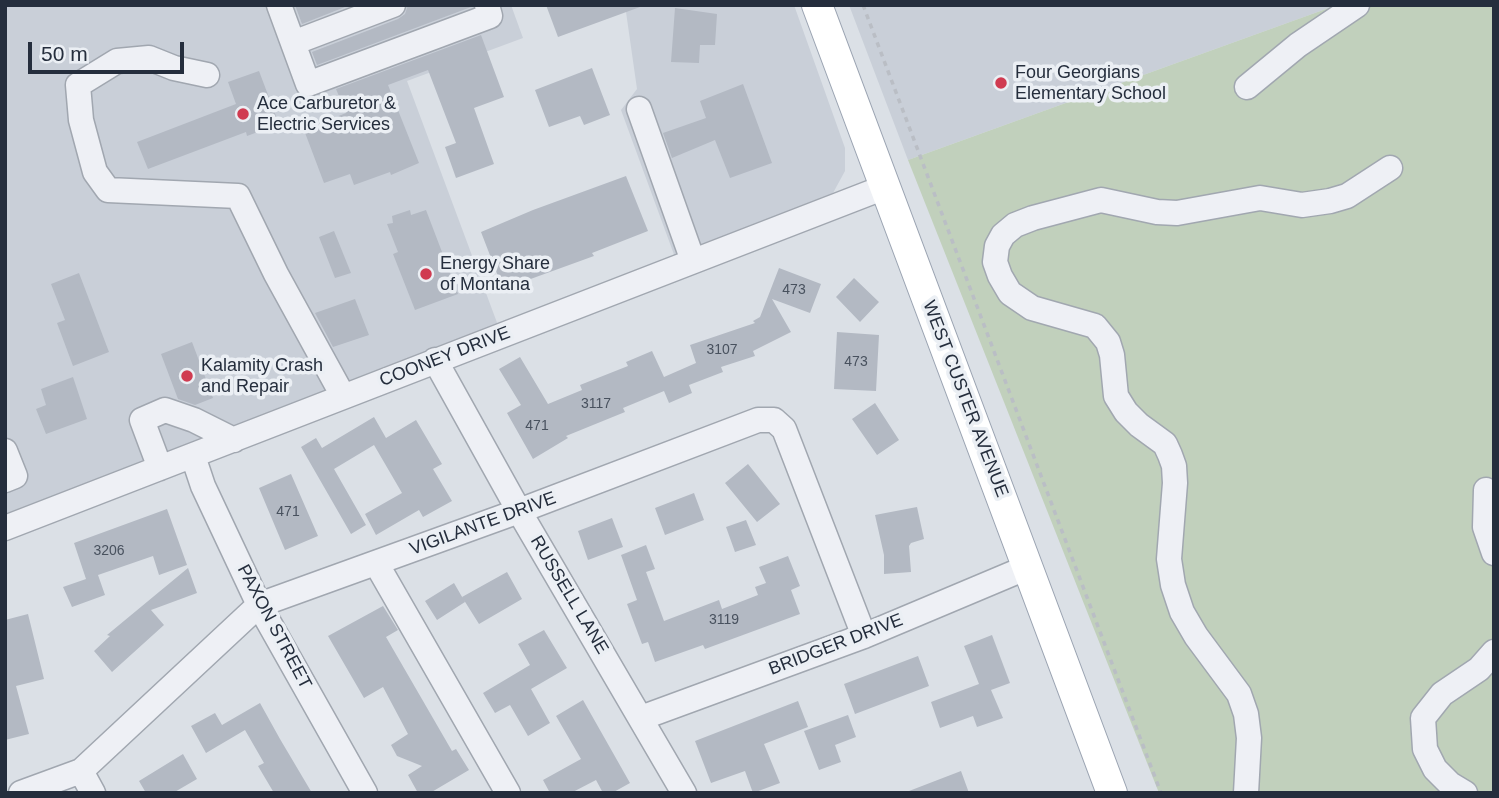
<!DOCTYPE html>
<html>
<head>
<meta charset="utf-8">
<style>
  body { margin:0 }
  #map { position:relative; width:1499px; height:798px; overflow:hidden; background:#dbe0e6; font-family:Arial,sans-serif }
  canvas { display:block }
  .frame { position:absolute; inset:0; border:7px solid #252e3d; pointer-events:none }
  .scale { position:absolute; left:28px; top:42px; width:156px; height:32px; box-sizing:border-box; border:4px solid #252e3d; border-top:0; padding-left:9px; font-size:21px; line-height:24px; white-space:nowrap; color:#252e3d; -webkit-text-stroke:5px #ebeff4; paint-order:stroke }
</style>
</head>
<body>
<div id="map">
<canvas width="1499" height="798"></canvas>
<div class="frame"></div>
<div class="scale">50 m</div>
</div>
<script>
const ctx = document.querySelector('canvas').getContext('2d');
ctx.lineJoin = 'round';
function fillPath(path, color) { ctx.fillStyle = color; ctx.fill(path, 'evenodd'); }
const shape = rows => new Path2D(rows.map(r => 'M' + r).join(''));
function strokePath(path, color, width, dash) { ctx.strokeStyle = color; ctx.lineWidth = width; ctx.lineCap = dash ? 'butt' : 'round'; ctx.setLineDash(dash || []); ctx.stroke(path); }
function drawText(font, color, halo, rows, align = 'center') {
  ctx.font = font + ' Arial,sans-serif'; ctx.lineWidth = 7; ctx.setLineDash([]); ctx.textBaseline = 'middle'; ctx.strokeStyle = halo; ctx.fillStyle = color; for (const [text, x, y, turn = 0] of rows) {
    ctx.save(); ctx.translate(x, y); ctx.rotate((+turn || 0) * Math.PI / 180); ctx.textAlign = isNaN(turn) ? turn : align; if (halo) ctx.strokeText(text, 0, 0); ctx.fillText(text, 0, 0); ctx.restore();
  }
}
fillPath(shape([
  [5,5,511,5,523,38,407,81,499,328,5,528],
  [625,5,794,5,845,148,845,171,833,193,815,207,676,260,621,110,637,89],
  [849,5,1337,5,908,160]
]), '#c9cfd8');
fillPath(shape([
  [1337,5,1494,5,1494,793,1159,793,908,160]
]), '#c1d0bc');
fillPath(shape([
  [295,5,350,5,302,24],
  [408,5,470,5,471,7,317,65,312,52,398,19,405,14],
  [546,5,639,5,640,7,558,37],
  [675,8,717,14,715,45,700,45,699,63,671,62],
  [481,35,504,97,474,108,494,164,456,178,445,147,456,143,428,70,388,85,419,163,391,175,390,172,354,185,350,174,324,183,304,130,346,113,336,89],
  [592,68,610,115,584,125,580,116,549,127,535,90],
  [259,71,279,124,247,136,246,132,148,169,137,142,236,104,228,82],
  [743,84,772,163,730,178,715,140,672,158,663,133,706,118,700,101],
  [626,176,648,231,592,253,594,256,503,289,481,232,533,210],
  [410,210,411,215,426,210,458,294,415,310,393,254,398,252,387,224,393,223,392,216],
  [334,231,351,273,335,278,319,237],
  [779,268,821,284,810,313,772,299,791,332,753,351,755,356,721,367,723,372,689,385,692,393,669,403,664,391,623,408,625,412,566,436,568,438,533,459,507,413,521,405,499,369,520,357,548,404,582,390,580,385,628,366,626,362,652,351,664,377,696,363,690,345,755,323,753,321,760,317],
  [79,273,109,352,73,366,57,323,65,320,51,284],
  [854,278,879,302,860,322,836,297],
  [355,299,369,335,333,347,315,313],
  [837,332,879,335,876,391,834,389],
  [192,342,213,398,195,405,178,399,161,354],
  [73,377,87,419,46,434,36,409,46,405,41,389],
  [875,403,899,440,877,455,852,419],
  [374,417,386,438,416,420,442,464,433,469,452,501,423,517,419,510,376,535,365,514,402,493,374,445,334,469,366,525,351,534,301,447,316,438,322,448],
  [748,464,780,504,757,522,725,483],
  [291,474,318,536,285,550,259,488],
  [694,493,704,520,665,535,655,508],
  [917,507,924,539,911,543,909,546,911,572,884,574,884,555,875,515],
  [167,509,187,565,159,575,153,556,98,575,105,595,72,607,63,587,86,579,74,543],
  [612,518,623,547,588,560,578,531],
  [746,520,756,545,735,552,726,527],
  [646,545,655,569,646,572,664,621,719,600,722,609,758,595,755,587,766,583,759,567,788,556,800,586,791,590,800,614,705,649,703,645,655,662,648,642,642,644,627,604,637,600,621,555],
  [188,568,197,593,151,610,164,625,112,672,94,651,110,636,107,635],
  [507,572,522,599,479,624,462,597],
  [454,583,465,602,437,620,425,601],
  [383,606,398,630,386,637,452,751,456,749,469,770,430,793,418,793,408,775,422,766,397,756,391,745,408,734,383,687,364,698,328,636],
  [28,614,44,679,16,686,29,734,5,740,5,620],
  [544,630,567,668,531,689,550,723,528,736,510,705,495,713,483,693,530,665,518,644],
  [992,635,1010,683,991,690,1003,718,977,727,973,716,940,728,931,702,979,684,964,646],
  [918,656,929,686,855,714,844,684],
  [583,700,630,783,612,793,603,793,596,780,571,793,550,793,543,780,581,759,556,716],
  [798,701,808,727,764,744,780,783,753,793,745,771,711,783,695,741],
  [260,703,280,739,312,793,274,793,258,766,264,763,245,730,206,753,191,726,215,713,222,725],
  [848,715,856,737,835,745,841,762,819,770,804,731],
  [183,754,197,779,173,793,146,793,139,781],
  [961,771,969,793,910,793,909,791]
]), '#b3b9c3');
const minor = shape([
  [279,5,308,84,490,16,487,5],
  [293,43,393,5],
  [207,75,174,68,149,58,117,61,78,85,81,120,95,172,108,190,238,196,276,274,343,396],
  [1247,87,1298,45,1357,5],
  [639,109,693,261],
  [435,360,519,511,684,793],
  [5,451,15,476,5,480],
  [193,456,203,486,259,605,365,793],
  [160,468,142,420,165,410,194,420,234,440],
  [1486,490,1485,527,1494,553],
  [5,528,885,187],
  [376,563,508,793],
  [641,718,864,636,1028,567],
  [81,771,93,793],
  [21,793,81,771,259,605,519,511,758,420,774,420,784,429,864,636],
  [1246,793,1249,738,1246,714,1239,694,1196,636,1182,612,1173,585,1169,559,1175,483,1174,466,1170,455,1165,444,1139,425,1126,412,1116,396,1112,355,1108,342,1095,326,1032,308,1010,293,1000,276,995,262,997,246,1003,235,1015,225,1033,218,1101,200,1157,212,1177,213,1260,198,1302,205,1330,201,1347,196,1390,168],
  [1465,793,1450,784,1435,769,1425,749,1423,718,1442,694,1479,669,1494,652]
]);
const major = shape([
  [817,5,1112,793]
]);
strokePath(minor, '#a1a7b0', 27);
strokePath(major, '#9ba4b2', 32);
strokePath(shape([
  [863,5,1161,793]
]), '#babec5', 3.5, [5, 5]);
strokePath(minor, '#eef0f5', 24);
strokePath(major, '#fff', 30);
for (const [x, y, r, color] of [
  [1001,83,7,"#d03b51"],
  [243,114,7,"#d03b51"],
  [426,274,7,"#d03b51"],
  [187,376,7,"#d03b51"]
]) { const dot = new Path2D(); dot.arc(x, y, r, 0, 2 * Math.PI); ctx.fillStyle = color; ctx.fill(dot); strokePath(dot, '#ebeff4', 2.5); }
drawText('14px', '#48515e', null, [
  ["473",794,290],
  ["3107",722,350],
  ["473",856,362],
  ["3117",596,404],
  ["471",537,426],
  ["471",288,512],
  ["3206",109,551],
  ["3119",724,620]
]);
drawText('18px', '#252e3d', '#ebeff4', [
  ["Four Georgians",1015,73],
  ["Elementary School",1015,94],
  ["Ace Carburetor &",257,104],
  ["Electric Services",257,125],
  ["Energy Share",440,264],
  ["of Montana",440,285],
  ["Kalamity Crash",201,366],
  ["and Repair",201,387]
], 'left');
drawText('18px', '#252e3d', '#ebeff4', [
  ["COONEY DRIVE",445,357,-21],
  ["WEST CUSTER AVENUE",965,399,69],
  ["VIGILANTE DRIVE",483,524,-20],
  ["RUSSELL LANE",569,595,59],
  ["PAXON STREET",274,627,62],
  ["BRIDGER DRIVE",836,645,-21]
]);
</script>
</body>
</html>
